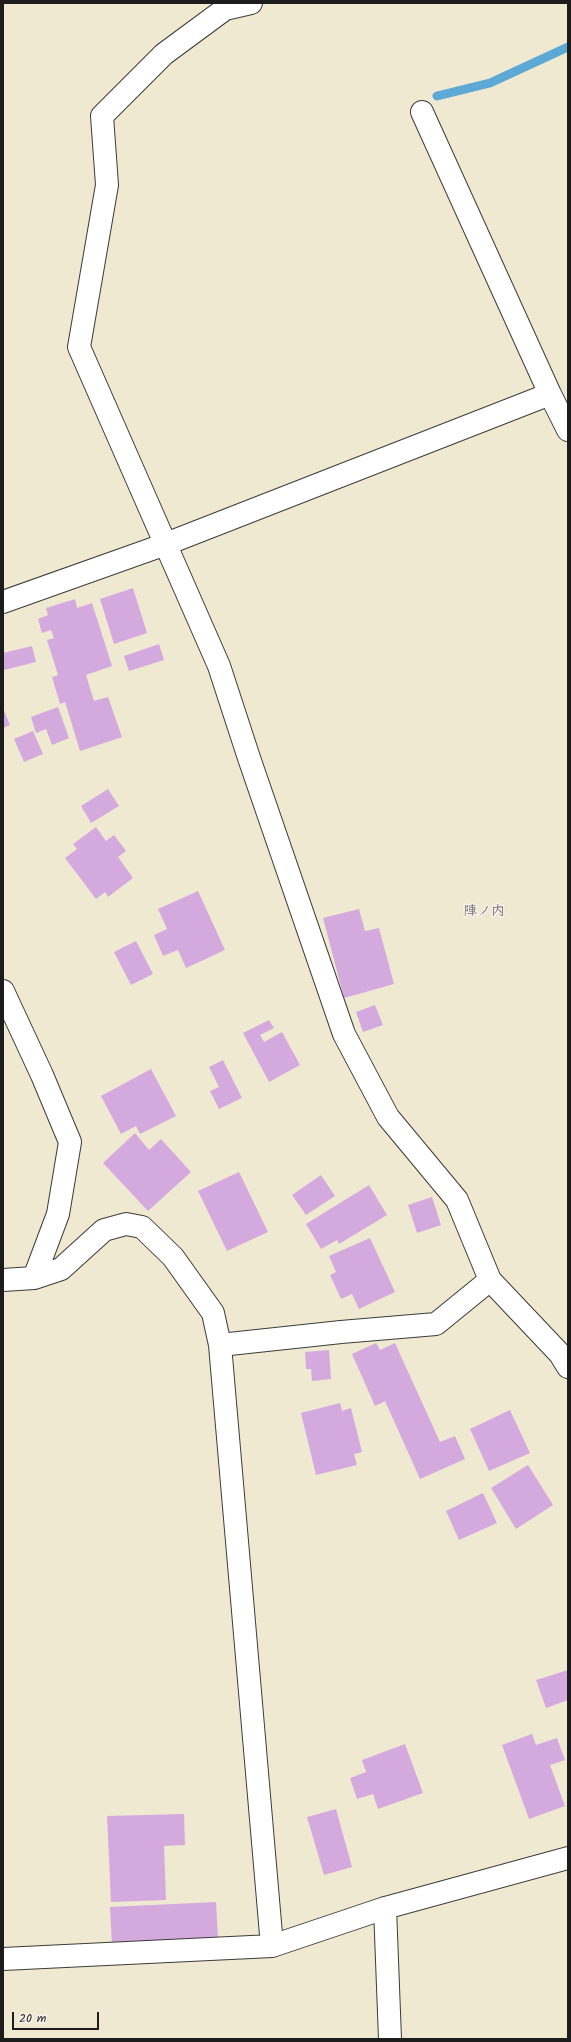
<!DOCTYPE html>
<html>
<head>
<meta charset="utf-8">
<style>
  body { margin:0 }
  #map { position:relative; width:571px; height:2042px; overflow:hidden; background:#efe9d2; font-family:Kalam,sans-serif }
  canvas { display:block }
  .frame { position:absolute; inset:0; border:4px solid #1c1c1c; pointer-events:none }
  .scale { position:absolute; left:12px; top:2012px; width:87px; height:18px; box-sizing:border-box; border:2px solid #1c1c1c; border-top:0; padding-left:5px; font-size:12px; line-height:14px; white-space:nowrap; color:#1c1c1c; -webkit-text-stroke:3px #f7f3e8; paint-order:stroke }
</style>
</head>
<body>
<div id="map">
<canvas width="571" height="2042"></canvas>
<div class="frame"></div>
<div class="scale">20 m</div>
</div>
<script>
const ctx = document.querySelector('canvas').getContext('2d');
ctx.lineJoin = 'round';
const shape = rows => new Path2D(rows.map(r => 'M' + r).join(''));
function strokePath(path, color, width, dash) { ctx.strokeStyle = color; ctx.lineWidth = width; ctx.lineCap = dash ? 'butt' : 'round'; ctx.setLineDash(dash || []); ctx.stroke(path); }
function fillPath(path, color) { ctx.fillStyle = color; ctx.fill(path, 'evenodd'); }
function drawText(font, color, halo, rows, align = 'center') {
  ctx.font = font + ' Kalam,"Klee One",sans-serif'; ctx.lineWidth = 3; ctx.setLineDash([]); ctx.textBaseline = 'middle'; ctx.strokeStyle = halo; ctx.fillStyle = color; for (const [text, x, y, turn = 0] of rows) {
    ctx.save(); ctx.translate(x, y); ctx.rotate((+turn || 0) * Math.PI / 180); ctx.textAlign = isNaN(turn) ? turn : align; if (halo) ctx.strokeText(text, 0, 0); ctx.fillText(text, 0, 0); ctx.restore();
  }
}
strokePath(shape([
  [437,96,490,83,568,47]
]), '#5ba9d4', 9);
fillPath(shape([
  [133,588,147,633,114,644,100,599],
  [75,599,77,608,92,603,112,666,86,675,94,701,108,697,122,737,80,751,65,702,60,704,52,677,58,675,47,640,54,638,51,630,42,633,38,619,48,615,46,608],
  [159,644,164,660,129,671,124,656],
  [32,646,36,662,4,670,3,653],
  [58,707,69,738,52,745,46,729,36,733,31,717],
  [3,708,10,725,3,728],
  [33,731,43,754,24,762,14,739],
  [108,789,119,806,91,823,81,806],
  [96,827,106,841,114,835,126,851,118,857,133,878,108,897,105,892,96,899,65,858,77,849,73,844],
  [198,891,225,950,186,968,178,950,163,956,154,935,167,929,158,909],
  [359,909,365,931,379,928,394,984,344,998,323,918],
  [136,941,153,974,131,985,114,952],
  [375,1005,383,1025,363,1032,356,1012],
  [269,1020,274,1028,260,1035,264,1042,282,1032,300,1065,269,1082,243,1033],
  [223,1060,242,1098,219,1109,210,1091,219,1087,209,1067],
  [151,1069,176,1116,140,1134,136,1126,121,1134,101,1096],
  [135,1133,149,1150,161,1139,191,1172,148,1211,103,1163],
  [239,1172,268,1232,227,1251,198,1191],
  [321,1175,335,1196,306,1215,292,1195],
  [369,1185,387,1215,339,1244,337,1240,321,1249,306,1224],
  [432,1197,441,1225,417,1233,408,1205],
  [370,1238,395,1292,359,1309,352,1294,341,1299,330,1275,336,1272,329,1256],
  [376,1343,380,1350,395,1343,440,1442,455,1436,465,1459,420,1479,385,1401,375,1406,352,1354],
  [329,1350,331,1379,312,1381,311,1369,306,1369,305,1352],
  [340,1403,342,1411,351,1408,362,1452,354,1454,357,1465,316,1475,301,1413],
  [510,1410,530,1453,489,1471,470,1429],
  [528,1465,553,1505,516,1529,491,1488],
  [483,1493,497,1523,459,1540,446,1511],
  [568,1670,568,1700,546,1708,536,1680],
  [532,1734,536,1745,557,1738,565,1760,550,1765,565,1806,529,1819,502,1745],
  [405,1744,423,1793,378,1809,373,1794,357,1799,350,1778,366,1772,362,1760],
  [336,1809,352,1867,324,1875,307,1817],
  [184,1814,185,1845,164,1846,166,1900,111,1902,107,1816],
  [216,1902,218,1940,112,1945,110,1907]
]), '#d4aade');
const minor = shape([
  [251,3,225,9,164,54,102,116,107,185,79,347,219,666,249,758,344,1034,388,1117,457,1200,490,1280,560,1354,568,1367],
  [422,112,550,394,568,430],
  [3,602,166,544,550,394],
  [3,991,42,1075,70,1142,58,1214,34,1278],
  [3,1280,34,1278,61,1269,104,1230,126,1224,142,1227,173,1257,213,1313,220,1345,272,1946],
  [220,1345,341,1332,436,1324,490,1280],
  [385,1908,390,2039],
  [3,1959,272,1946,385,1908,568,1858]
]);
strokePath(minor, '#3c3b37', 24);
strokePath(minor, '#fff', 22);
drawText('14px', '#5c4e60', '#f7f3e8', [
  ["陣ノ内",484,913]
]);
</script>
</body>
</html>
